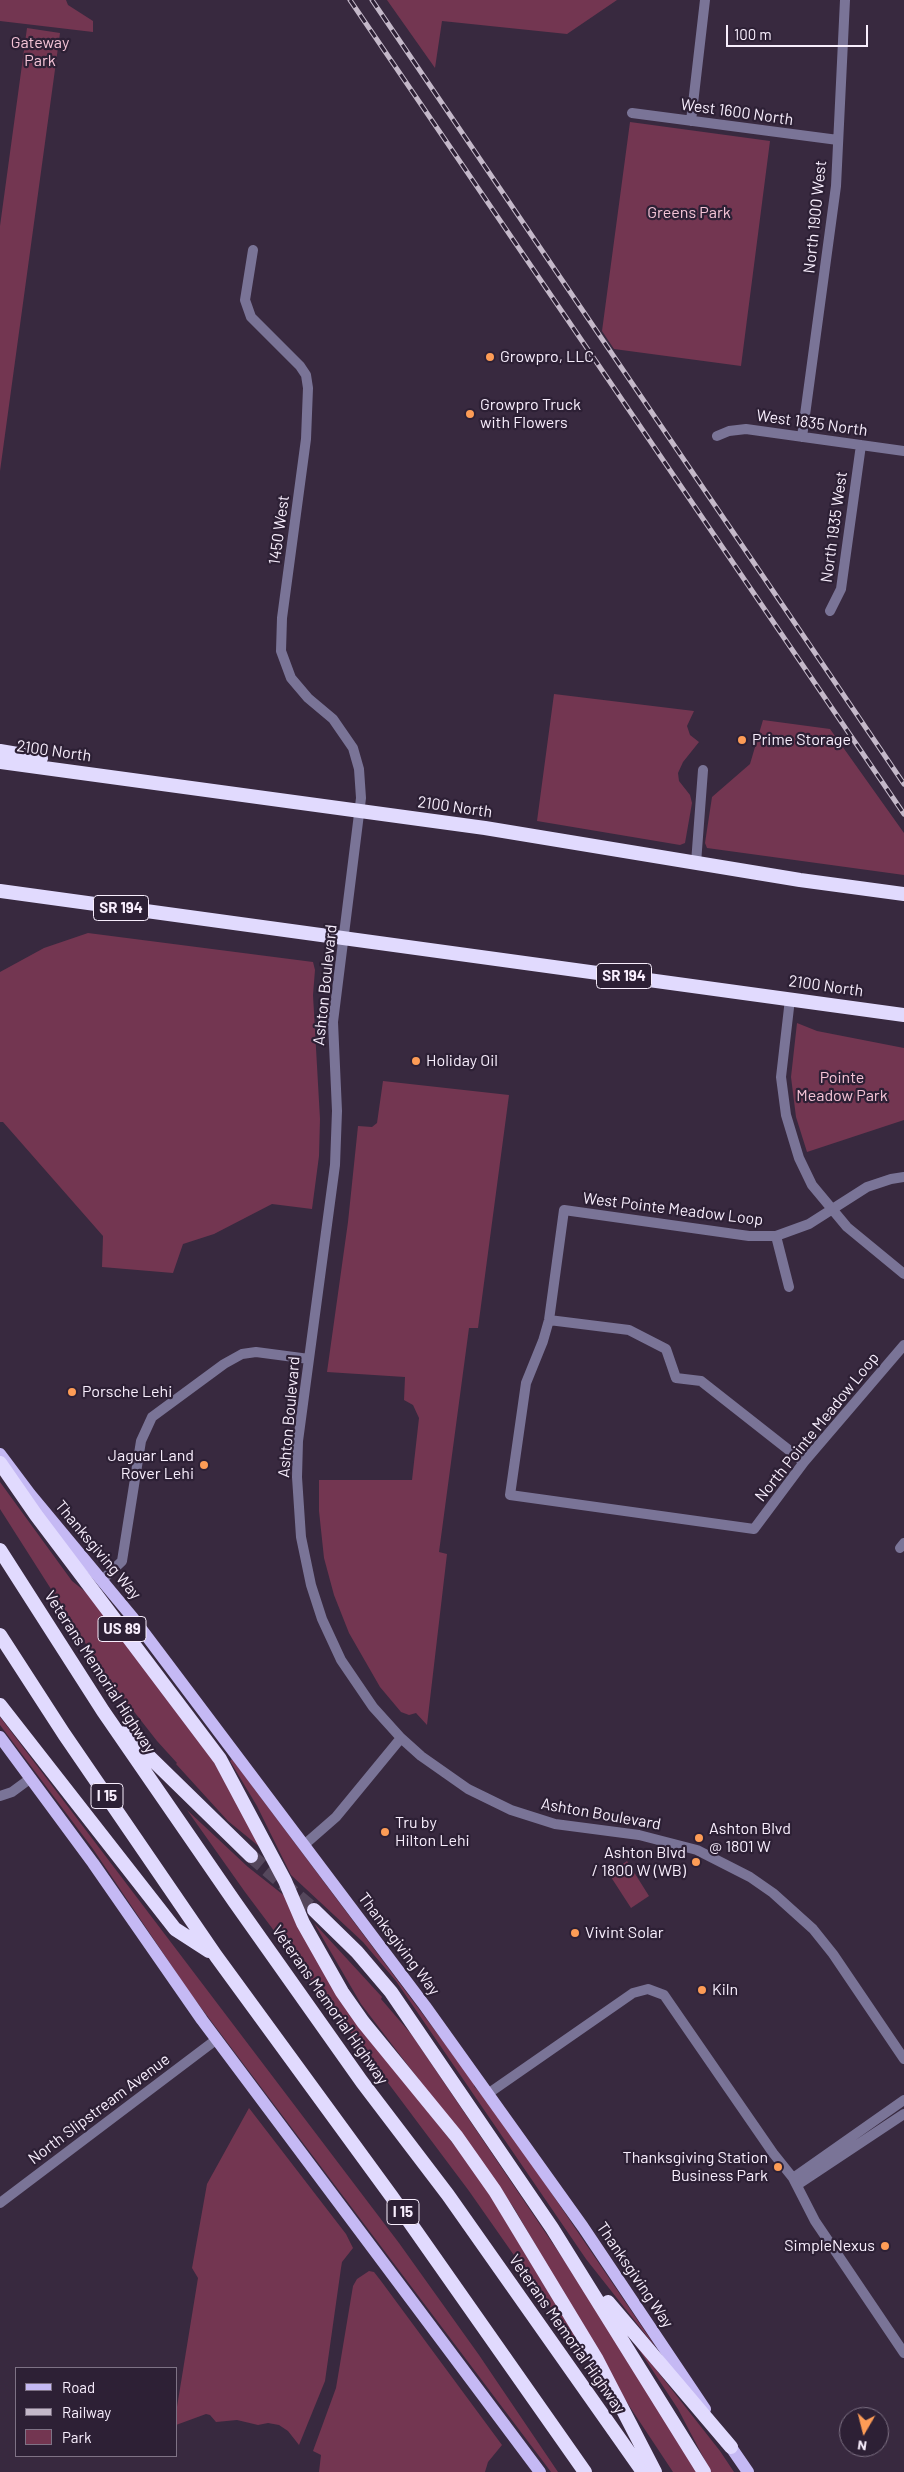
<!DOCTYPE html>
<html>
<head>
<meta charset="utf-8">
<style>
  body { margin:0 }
  #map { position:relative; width:904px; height:2472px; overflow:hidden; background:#38293f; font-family:Barlow,sans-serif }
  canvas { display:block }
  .legend { position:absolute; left:15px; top:2367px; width:162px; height:90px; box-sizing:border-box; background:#2d2035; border:1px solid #7e7285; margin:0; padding:6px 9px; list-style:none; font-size:15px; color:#f8eefd }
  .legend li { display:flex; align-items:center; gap:10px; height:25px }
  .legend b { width:25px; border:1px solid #7e7285 }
  .north { position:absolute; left:839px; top:2407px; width:50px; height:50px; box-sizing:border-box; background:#2d2035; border:1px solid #7e7285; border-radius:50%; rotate:188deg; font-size:14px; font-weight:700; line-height:20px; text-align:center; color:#f8eefd }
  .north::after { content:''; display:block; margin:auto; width:18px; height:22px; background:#fd9c56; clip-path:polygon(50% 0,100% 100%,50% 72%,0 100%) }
  .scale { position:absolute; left:726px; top:25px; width:142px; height:22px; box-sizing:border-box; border:2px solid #f8eefd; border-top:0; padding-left:6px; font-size:15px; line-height:18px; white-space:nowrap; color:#f8eefd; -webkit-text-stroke:4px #2d2035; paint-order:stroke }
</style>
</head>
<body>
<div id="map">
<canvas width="904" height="2472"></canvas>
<ul class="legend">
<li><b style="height:6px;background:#c5b9f4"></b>Road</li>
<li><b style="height:6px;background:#c4b8c9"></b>Railway</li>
<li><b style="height:14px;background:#733651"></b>Park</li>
</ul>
<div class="north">N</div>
<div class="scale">100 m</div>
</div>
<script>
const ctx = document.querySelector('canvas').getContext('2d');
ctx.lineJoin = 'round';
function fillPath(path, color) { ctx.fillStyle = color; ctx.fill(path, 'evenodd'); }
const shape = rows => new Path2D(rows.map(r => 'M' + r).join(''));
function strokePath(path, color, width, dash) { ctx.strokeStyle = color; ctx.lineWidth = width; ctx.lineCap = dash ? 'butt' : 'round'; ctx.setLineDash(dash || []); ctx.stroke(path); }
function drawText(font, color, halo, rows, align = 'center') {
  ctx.font = font + ' Barlow,sans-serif'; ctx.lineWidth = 4.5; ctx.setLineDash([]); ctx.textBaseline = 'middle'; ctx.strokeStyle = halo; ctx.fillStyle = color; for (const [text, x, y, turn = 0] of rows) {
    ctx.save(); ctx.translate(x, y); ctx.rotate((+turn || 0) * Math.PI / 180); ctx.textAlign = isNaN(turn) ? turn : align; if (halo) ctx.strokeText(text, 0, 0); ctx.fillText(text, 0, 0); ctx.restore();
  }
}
fillPath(shape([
  [0,0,66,0,68,5,93,21,93,32,0,21],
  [387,0,617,0,567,34,442,21,435,68],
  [27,28,60,33,0,471,0,226],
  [630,122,770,141,741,366,614,349,602,331],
  [554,694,694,711,687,726,690,735,699,742,683,762,678,773,679,781,690,795,692,803,685,843,680,845,537,821],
  [763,720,830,729,904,833,904,875,707,848,705,843,712,797,750,764],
  [88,933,313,962,315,970,313,995,320,1119,319,1156,312,1209,272,1204,214,1234,183,1244,173,1273,102,1267,103,1236,3,1122,0,1122,0,972,44,948],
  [797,1023,817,1031,904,1048,904,1120,807,1152,796,1117,791,1077],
  [383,1081,509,1095,478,1328,469,1328,439,1552,447,1554,427,1725,416,1713,409,1715,401,1712,380,1687,349,1633,334,1595,324,1558,319,1511,319,1480,412,1480,419,1418,413,1405,404,1400,405,1377,327,1372,348,1222,358,1126,372,1127,377,1123],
  [0,1482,72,1581,92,1597,214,1762,261,1848,228,1821,176,1764,177,1763,157,1741,107,1677,0,1509],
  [0,1717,399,2243,479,2355,558,2472,551,2472,190,1993,93,1849,0,1725],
  [232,1759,475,2084,474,2086,500,2117,657,2349,586,2259,396,1981,363,1942,291,1875,257,1806,230,1761],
  [187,1810,248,1867,286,1897,420,2102,478,2175,576,2338,574,2341,469,2191,245,1892],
  [627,1861,649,1896,631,1908,609,1874],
  [314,1923,382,1997,381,1999,412,2035,649,2386,697,2472,673,2472,622,2395,514,2208,472,2149,361,2004],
  [249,2108,346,2234,353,2248,342,2262,341,2268,325,2381,299,2445,288,2431,279,2425,268,2423,258,2425,237,2420,216,2422,210,2415,206,2414,176,2425,176,2413,198,2278,192,2268,207,2184],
  [369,2271,374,2272,381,2281,502,2445,488,2462,485,2472,319,2472,321,2455,313,2451,336,2388,353,2286,357,2279],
  [632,2339,720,2451,734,2472,711,2472,678,2409]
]), '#733651');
strokePath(shape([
  [251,1856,314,1910]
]), '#55475c', 14, [14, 7]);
strokePath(shape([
  [632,113,838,140],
  [691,121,705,0],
  [253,250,245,300,251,317,300,366,306,375,308,388,306,439,282,618,281,651,291,678,308,698,333,719,353,748,359,769,361,798,333,1022,337,1111,335,1165,298,1441,297,1477,301,1537,311,1585,322,1619,341,1660,373,1707,401,1738,421,1756,468,1789,511,1810,555,1824,639,1835,697,1850,750,1877,773,1893,813,1929,833,1954,904,2059],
  [717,436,729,431,746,429,904,451],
  [802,437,836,186,845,0],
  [830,611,841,589,861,445],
  [696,863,703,770],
  [790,999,781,1077,786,1115,799,1158,812,1185,847,1227,904,1274],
  [904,1177,891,1179,867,1187,809,1224,776,1236,749,1236,564,1210,549,1320,543,1341,526,1383,510,1495,754,1529,804,1462,904,1345],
  [776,1236,789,1287],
  [549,1320,629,1330,666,1349,676,1378,701,1381,804,1462],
  [900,1548,904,1543],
  [102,1580,122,1561,141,1441,152,1417,224,1364,242,1354,256,1352,309,1359],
  [0,1796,12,1792,31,1778],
  [304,1845,336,1817,401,1738],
  [489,2093,633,1993,648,1989,664,1995,773,2153,793,2178,815,2221,904,2353],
  [793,2178,904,2100],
  [797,2185,904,2114],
  [0,2203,217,2039]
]), '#7a7497', 10);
strokePath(shape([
  [0,1454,30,1494,133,1618,425,2006,583,2227,705,2409],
  [0,1737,93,1863,202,2020,540,2472],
  [726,2440,748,2472]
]), '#c5b9f4', 12);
strokePath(shape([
  [0,751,41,758],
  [0,762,485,828,800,880,904,894],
  [0,891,904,1015],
  [0,1463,36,1515,220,1759,285,1881,303,1923,342,1992,363,2022,457,2137,495,2191,596,2358,655,2472],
  [0,1550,103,1711,234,1901,362,2082,448,2195,643,2472],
  [0,1635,64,1734,216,1956,392,2197,585,2472],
  [0,1705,175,1929,209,1951],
  [125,1733,251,1856],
  [314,1910,357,1952,391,1992,552,2228,704,2472],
  [608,2302,731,2447]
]), '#e1dafe', 14);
const rail = shape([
  [350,0,904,814],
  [372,0,904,784]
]);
strokePath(rail, '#c4b8c9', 5);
strokePath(rail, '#2d2035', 3, [9]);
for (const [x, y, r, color] of [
  [490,357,5,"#fd9c56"],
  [470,414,5,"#fd9c56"],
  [742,740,5,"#fd9c56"],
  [416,1061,5,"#fd9c56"],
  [72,1392,5,"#fd9c56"],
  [204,1465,5,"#fd9c56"],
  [385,1832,5,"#fd9c56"],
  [699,1838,5,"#fd9c56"],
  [696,1862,5,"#fd9c56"],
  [575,1933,5,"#fd9c56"],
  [702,1990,5,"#fd9c56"],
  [778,2167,5,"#fd9c56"],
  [885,2246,5,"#fd9c56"]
]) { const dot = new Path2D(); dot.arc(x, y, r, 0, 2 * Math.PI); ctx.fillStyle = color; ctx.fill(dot); strokePath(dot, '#2d2035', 2); }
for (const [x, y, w] of [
  [121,908,55],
  [624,976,55],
  [122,1629,48],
  [107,1796,32],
  [403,2212,32]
]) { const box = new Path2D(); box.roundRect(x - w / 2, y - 12.5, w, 25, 4); ctx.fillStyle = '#2d2035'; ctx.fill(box); strokePath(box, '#f8eefd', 1); }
drawText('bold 15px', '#f8eefd', null, [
  ["SR 194",121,908],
  ["SR 194",624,976],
  ["US 89",122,1629],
  ["I 15",107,1796],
  ["I 15",403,2212]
]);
drawText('16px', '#f5c4d7', '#2d2035', [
  ["Gateway",40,43],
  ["Park",40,61],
  ["Greens Park",689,213],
  ["Pointe",842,1078],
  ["Meadow Park",842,1096]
]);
drawText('16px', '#f8eefd', '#2d2035', [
  ["West 1600 North",737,112,8],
  ["North 1900 West",815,217,-84],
  ["West 1835 North",812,423,8],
  ["North 1935 West",834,527,-82],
  ["1450 West",279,530,-82],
  ["2100 North",54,751,8],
  ["2100 North",455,807,8],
  ["Ashton Boulevard",325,985,-84],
  ["2100 North",826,986,8],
  ["West Pointe Meadow Loop",673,1209,7],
  ["Ashton Boulevard",289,1417,-85],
  ["North Pointe Meadow Loop",817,1427,-51],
  ["Thanksgiving Way",98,1550,50],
  ["Veterans Memorial Highway",100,1672,57],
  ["Ashton Boulevard",601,1814,10],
  ["Thanksgiving Way",399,1944,53],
  ["Veterans Memorial Highway",330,2005,55],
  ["North Slipstream Avenue",99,2109,-37],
  ["Thanksgiving Way",635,2275,56],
  ["Veterans Memorial Highway",567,2334,55]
]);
drawText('16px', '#f8eefd', '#2d2035', [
  ["Growpro, LLC",500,357],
  ["Growpro Truck",480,405],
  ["with Flowers",480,423],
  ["Prime Storage",752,740],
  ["Holiday Oil",426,1061],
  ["Porsche Lehi",82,1392],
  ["Jaguar Land",194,1456,"right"],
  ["Rover Lehi",194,1474,"right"],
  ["Tru by",395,1823],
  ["Hilton Lehi",395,1841],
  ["Ashton Blvd",709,1829],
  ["@ 1801 W",709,1847],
  ["Ashton Blvd",686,1853,"right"],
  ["/ 1800 W (WB)",686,1871,"right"],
  ["Vivint Solar",585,1933],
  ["Kiln",712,1990],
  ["Thanksgiving Station",768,2158,"right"],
  ["Business Park",768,2176,"right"],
  ["SimpleNexus",875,2246,"right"]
], 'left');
</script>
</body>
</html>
